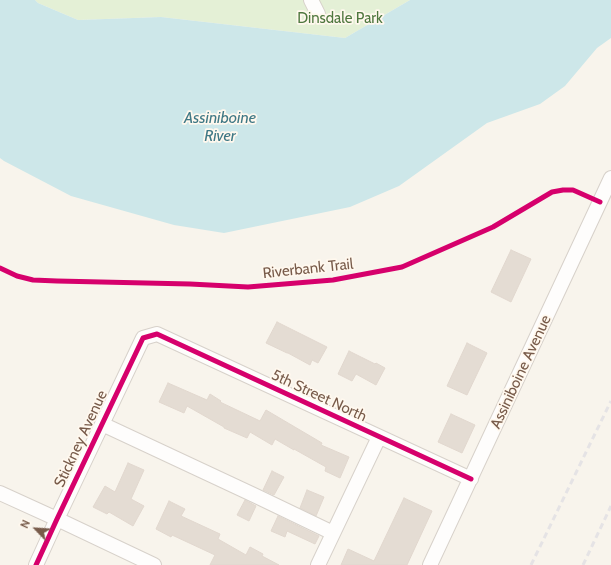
<!DOCTYPE html>
<html>
<head>
<meta charset="utf-8">
<style>
  body { margin:0 }
  #map { position:relative; width:611px; height:565px; overflow:hidden; background:#f8f4ec; font-family:Cabin,sans-serif }
  canvas { display:block }
  .north { position:absolute; left:16px; top:509px; width:40px; height:40px; -webkit-text-stroke:3px #fff8ee; paint-order:stroke; rotate:295deg; font-size:11px; font-weight:700; line-height:16px; text-align:center; color:#785b4a }
  .north::after { content:''; display:block; margin:auto; width:14px; height:18px; background:#785b4a; clip-path:polygon(50% 0,100% 100%,50% 72%,0 100%) }
</style>
</head>
<body>
<div id="map">
<canvas width="611" height="565"></canvas>
<div class="north">N</div>
</div>
<script>
const ctx = document.querySelector('canvas').getContext('2d');
ctx.lineJoin = 'round';
function fillPath(path, color) { ctx.fillStyle = color; ctx.fill(path, 'evenodd'); }
const shape = rows => new Path2D(rows.map(r => 'M' + r).join(''));
function strokePath(path, color, width, dash) { ctx.strokeStyle = color; ctx.lineWidth = width; ctx.lineCap = dash ? 'butt' : 'round'; ctx.setLineDash(dash || []); ctx.stroke(path); }
function drawText(font, color, halo, rows, align = 'center') {
  ctx.font = font + ' Cabin,sans-serif'; ctx.lineWidth = 3.5; ctx.setLineDash([]); ctx.textBaseline = 'middle'; ctx.strokeStyle = halo; ctx.fillStyle = color; for (const [text, x, y, turn = 0] of rows) {
    ctx.save(); ctx.translate(x, y); ctx.rotate((+turn || 0) * Math.PI / 180); ctx.textAlign = isNaN(turn) ? turn : align; if (halo) ctx.strokeText(text, 0, 0); ctx.fillText(text, 0, 0); ctx.restore();
  }
}
fillPath(shape([
  [35,0,410,0,345,38,161,17,78,20,38,3]
]), '#e4f0d6');
fillPath(shape([
  [0,0,35,0,38,3,78,20,161,17,345,38,410,0,611,0,611,38,597,48,565,86,540,104,487,123,399,186,350,207,224,233,174,225,71,196,4,161,0,158]
]), '#cde7e9');
const building = shape([
  [511,250,531,259,511,302,491,292,511,250],
  [277,322,327,347,318,363,312,360,310,365,288,353,287,353,266,343,277,322],
  [467,343,487,353,467,395,447,386,467,343],
  [349,351,375,364,376,363,385,368,376,385,356,374,352,381,338,374,349,351],
  [168,383,207,400,210,394,221,401,220,402,260,421,266,410,322,443,321,445,349,457,340,478,325,471,326,467,294,449,294,450,275,439,272,445,250,432,247,438,224,428,224,427,187,406,184,413,159,402,168,383],
  [451,414,475,425,462,453,438,442,451,414],
  [128,463,144,470,131,499,144,506,133,526,109,512,107,514,93,507,105,486,115,492,128,463],
  [272,471,284,477,274,495,263,490,272,471],
  [307,490,324,497,316,516,300,508,307,490],
  [404,498,432,511,407,565,341,565,348,549,374,561,404,498],
  [245,500,256,506,249,521,237,515,245,500],
  [169,501,185,509,181,516,220,534,218,539,246,555,250,547,263,554,262,556,279,565,210,565,215,555,172,535,171,537,156,529,169,501],
  [278,516,319,536,315,544,287,531,285,537,271,531,278,516]
]);
fillPath(building, '#e4dcd3');
strokePath(building, '#e1d7ce', 1);
const minor = shape([
  [311,0,318,14],
  [102,424,256,496,333,533],
  [0,493,57,519,154,565],
  [36,565,57,519,143,338,157,334,471,479],
  [318,565,379,437],
  [430,565,611,178]
]);
strokePath(minor, '#d7d1ca', 16);
strokePath(minor, '#fefdfc', 14);
strokePath(shape([
  [531,565,611,401],
  [583,565,611,506]
]), '#e5e3e5', 3, [6, 4]);
strokePath(shape([
  [0,268,17,276,33,280,57,281,190,284,248,287,333,280,402,267,493,227,552,192,563,190,573,190,600,202],
  [36,565,57,519,143,338,157,334,471,479]
]), '#d6006c', 5);
drawText('15px', '#4f783f', '#fff8ee', [
  ["Dinsdale Park",340,19]
]);
drawText('15px', '#785b4a', '#fff8ee', [
  ["Riverbank Trail",308,269,-6],
  ["Assiniboine Avenue",521,372,-65],
  ["5th Street North",319,396,25],
  ["Stickney Avenue",81,439,-65]
]);
drawText('italic 16px', '#3f7885', '#fff8ee', [
  ["Assiniboine",220,118],
  ["River",220,136]
]);
</script>
</body>
</html>
